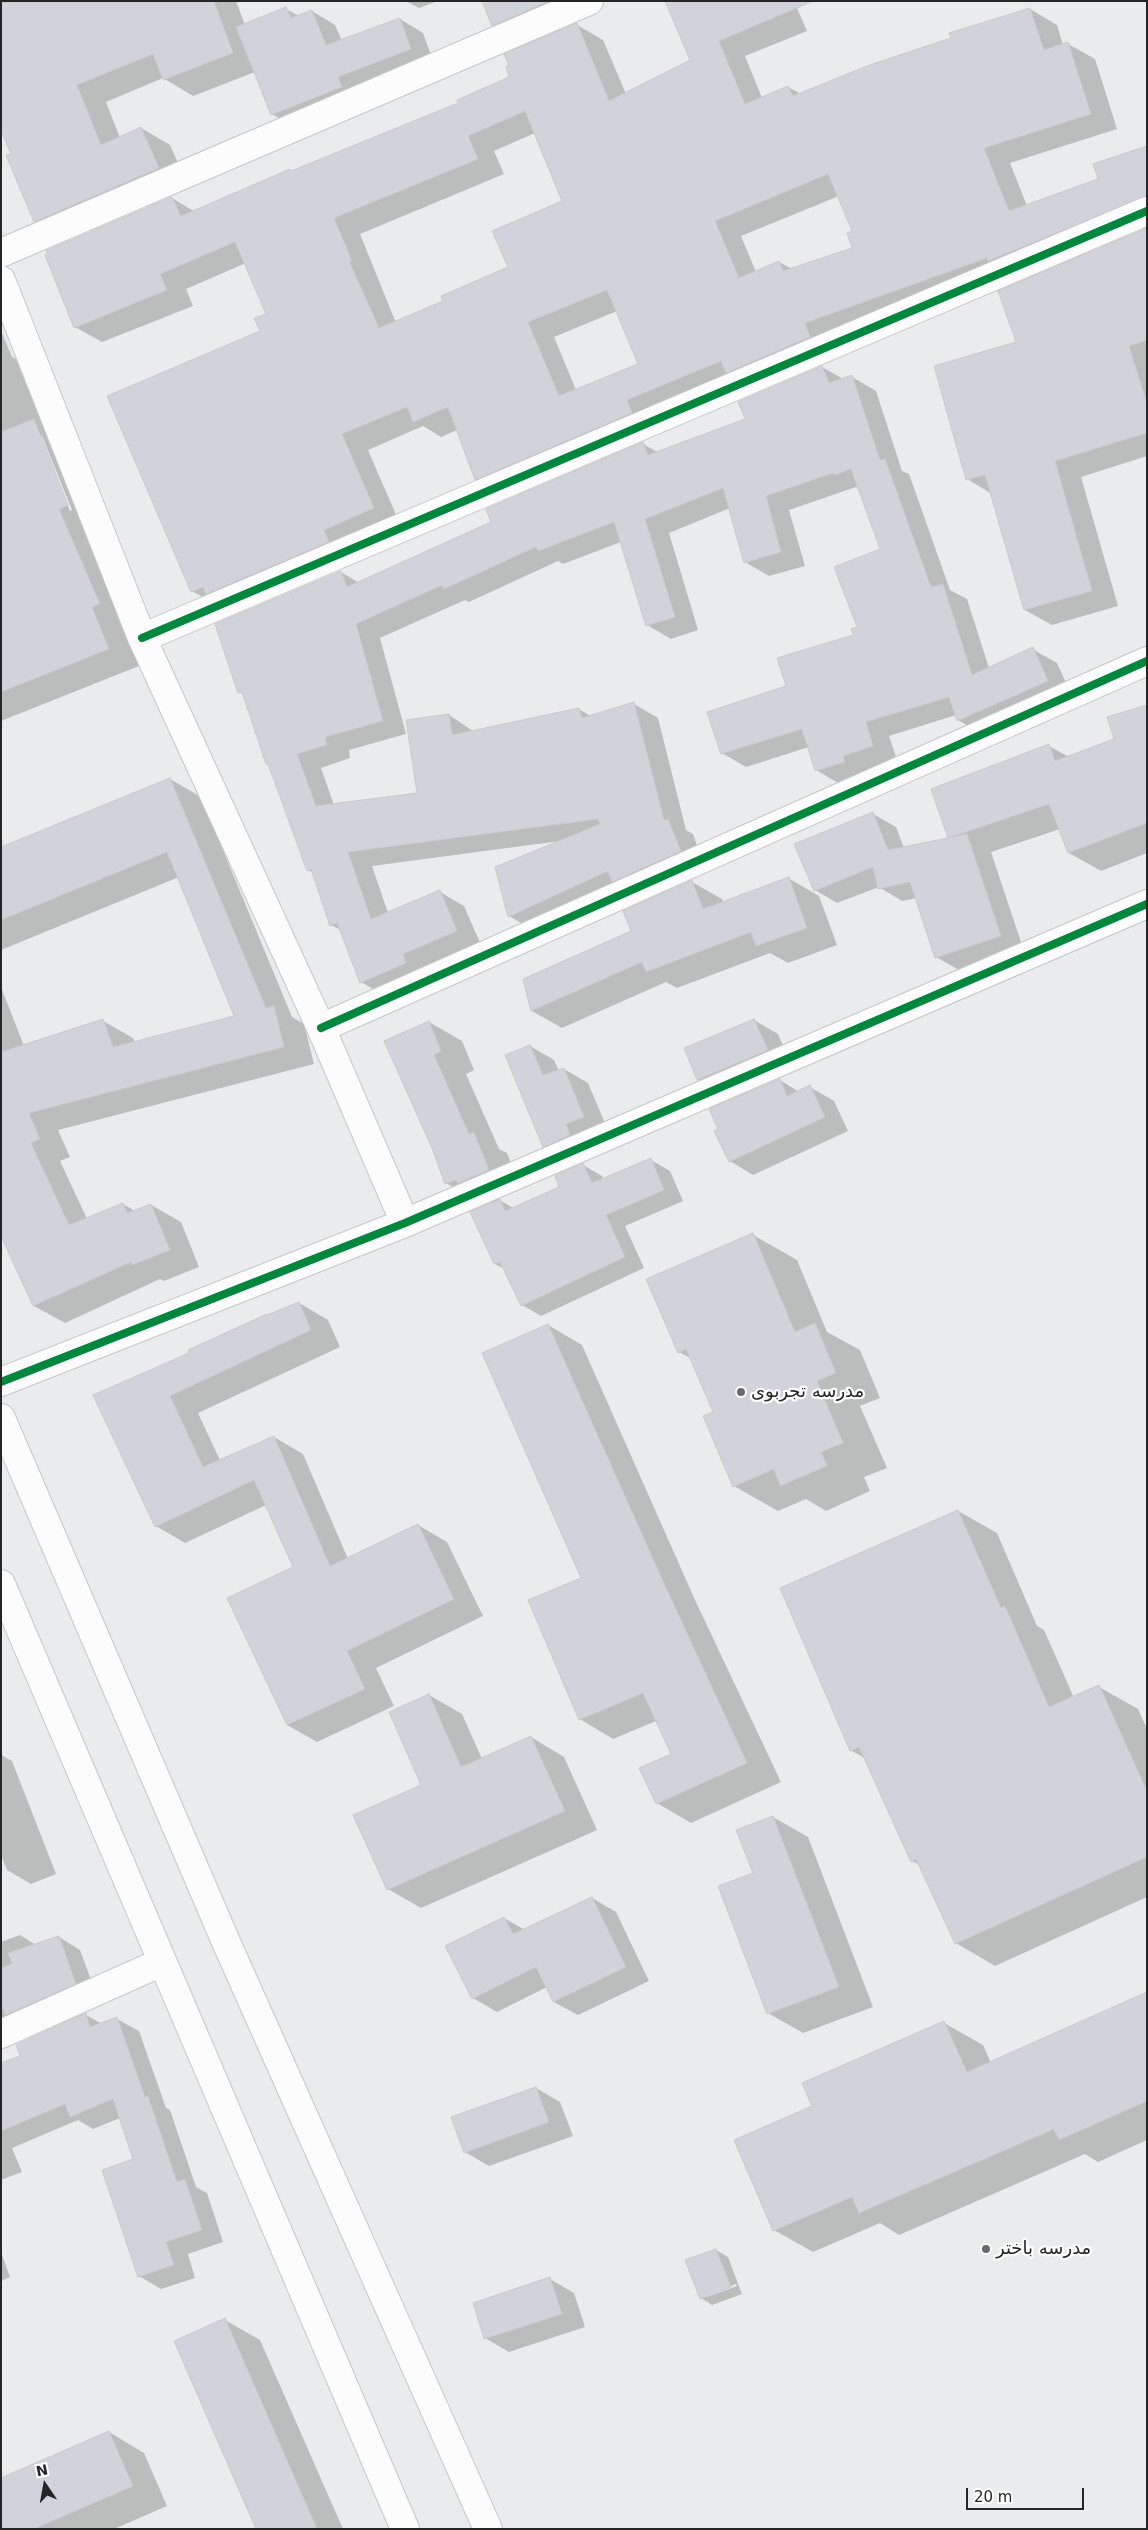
<!DOCTYPE html>
<html>
<head>
<meta charset="utf-8">
<style>
  body { margin:0 }
  #map { position:relative; width:1148px; height:2530px; overflow:hidden; background:#eaebec; font-family:"DejaVu Sans",sans-serif }
  canvas { display:block }
  .frame { position:absolute; inset:0; border:2px solid #252526; pointer-events:none }
  .north { position:absolute; left:20px; top:2460px; width:50px; height:50px; -webkit-text-stroke:4px #fff; paint-order:stroke; rotate:348deg; font-size:14px; font-weight:700; line-height:20px; text-align:center; color:#252526 }
  .north::after { content:''; display:block; margin:auto; width:18px; height:22px; background:#252526; clip-path:polygon(50% 0,100% 100%,50% 72%,0 100%) }
  .scale { position:absolute; left:966px; top:2488px; width:118px; height:22px; box-sizing:border-box; border:2px solid #252526; border-top:0; padding-left:6px; font-size:15px; line-height:18px; white-space:nowrap; color:#252526; -webkit-text-stroke:4px #fff; paint-order:stroke }
</style>
</head>
<body>
<div id="map">
<canvas width="1148" height="2530"></canvas>
<div class="frame"></div>
<div class="north">N</div>
<div class="scale">20 m</div>
</div>
<script>
const ctx = document.querySelector('canvas').getContext('2d');
ctx.lineJoin = 'round';
function fillPath(path, color) { ctx.fillStyle = color; ctx.fill(path, 'evenodd'); }
const shape = rows => new Path2D(rows.map(r => 'M' + r).join(''));
function strokePath(path, color, width, dash) { ctx.strokeStyle = color; ctx.lineWidth = width; ctx.lineCap = dash ? 'butt' : 'round'; ctx.setLineDash(dash || []); ctx.stroke(path); }
function drawText(font, color, halo, rows, align = 'center') {
  ctx.font = font + ' "DejaVu Sans","Noto Sans Arabic",sans-serif'; ctx.lineWidth = 4.5; ctx.setLineDash([]); ctx.textBaseline = 'middle'; ctx.strokeStyle = halo; ctx.fillStyle = color; for (const [text, x, y, turn = 0] of rows) {
    ctx.save(); ctx.translate(x, y); ctx.rotate((+turn || 0) * Math.PI / 180); ctx.textAlign = isNaN(turn) ? turn : align; if (halo) ctx.strokeText(text, 0, 0); ctx.fillText(text, 0, 0); ctx.restore();
  }
}
fillPath(shape([
  [1,1,236,1,245,25,286,9,299,16,312,11,335,25,342,41,400,19,423,33,434,63,296,128,272,114,255,72,193,96,163,78,106,102,120,138,141,128,170,145,188,185,64,238,35,221,12,154],
  [406,1,438,1,419,8],
  [483,1,597,1,522,42,493,25],
  [794,1,807,31,745,56,762,98,788,87,801,94,1030,9,1057,25,1063,45,1068,44,1095,59,1117,129,1010,163,1027,206,1100,179,1147,147,1147,221,503,494,476,479,457,430,441,437,423,426,368,450,400,524,219,606,192,591,268,314,246,263,186,289,193,306,102,342,75,327,49,255,172,198,195,212,290,170,292,172,460,103,510,78,577,25,603,40,626,94,692,61,668,5],
  [535,133,564,201,509,268,444,302,396,323,360,234,504,174,494,151],
  [839,196,854,232,854,249,792,269,779,262,756,272,741,236],
  [617,311,640,365,576,390,554,337],
  [1147,229,1147,456,1081,477,1118,606,1052,625,1025,610,992,494,967,479,1017,343],
  [1,331,12,357,16,359,43,426,64,438,129,621,122,624,139,666,1,721],
  [39,436,42,436,72,510,70,511],
  [822,367,843,379,852,377,876,391,902,471,909,474,950,590,967,599,989,668,1032,649,1057,663,1071,694,982,734,958,720,956,715,889,736,897,760,866,770,868,775,840,784,816,770,809,747,746,767,722,753,787,687,855,636,859,628,882,550,859,488,856,487,789,510,805,566,769,576,745,562,730,508,669,533,698,630,671,639,647,625,621,542,563,564,558,561,469,602,465,600,380,638,406,734,349,750,350,758,321,768,334,805,418,794,449,715,473,731,579,709,592,717,634,704,658,718,686,830,693,834,704,865,533,930,509,916,560,841,372,866,388,913,440,892,464,906,481,945,386,996,361,982,341,930,331,925,314,873,308,870,244,695,239,692,341,572,359,583,493,523,643,444,659,453,747,419],
  [1147,707,1147,853,1101,871,1069,853,1060,829,991,852,1023,948,959,970,936,957,917,898,902,901,879,887,837,903,815,890,873,814,896,827,904,848,949,839,932,790,1049,746,1069,757,1116,740],
  [170,779,201,797,292,1017,304,1024,314,1064,58,1130,70,1157,60,1161,87,1219,123,1204,135,1211,151,1205,181,1222,199,1267,164,1281,160,1279,65,1323,34,1306,1,1232,1,987,24,1046,103,1021,133,1038,135,1043,236,1017,179,877,1,950,1,848],
  [788,878,819,896,837,945,788,963,770,953,677,988,666,982,562,1028,532,1011,524,980,632,932,692,882,722,899,723,902],
  [754,1020,778,1034,791,1064,722,1093,698,1080],
  [429,1022,462,1041,474,1070,466,1074,499,1149,507,1153,521,1189,498,1199,513,1208,561,1187,583,1165,602,1176,604,1180,651,1160,670,1171,683,1201,625,1226,644,1268,541,1316,522,1305,505,1269,495,1264,494,1203,488,1199,480,1203,446,1183],
  [530,1046,554,1060,559,1071,564,1069,588,1083,608,1130,568,1160,544,1146],
  [780,1080,799,1092,810,1087,834,1101,848,1131,753,1175,730,1161],
  [753,1235,797,1260,827,1332,860,1350,880,1398,860,1406,887,1468,864,1477,870,1491,826,1511,806,1499,778,1511,734,1486,715,1413,692,1359,679,1352],
  [299,1303,328,1320,340,1347,198,1413,220,1460,274,1437,303,1454,348,1559,418,1525,447,1542,483,1616,376,1668,394,1706,317,1742,287,1725,294,1568,266,1505,185,1543,156,1526,94,1395,191,1354],
  [548,1325,582,1345,695,1600,781,1782,691,1823,657,1803,672,1755,656,1721,613,1739,580,1719,583,1578],
  [958,1511,997,1533,1037,1626,1044,1630,1074,1698,1099,1687,1138,1709,1147,1729,1147,1897,995,1966,956,1943,920,1865,912,1861,867,1759,850,1750],
  [429,1695,462,1714,482,1759,531,1737,564,1757,597,1830,421,1908,388,1889,422,1786],
  [1,1755,12,1761,56,1874,31,1884,7,1870,1,1855],
  [773,1817,808,1837,873,2007,803,2033,768,2013,754,1874],
  [592,1898,616,1912,649,1981,578,2015,554,2002,547,1987,497,2012,473,1998,504,1918,525,1930],
  [20,1935,36,1945,59,1937,80,1950,97,1996,1,2044,1,1942],
  [1147,1994,1147,2140,1098,2162,1085,2154,899,2235,880,2223,813,2252,774,2230,944,2023,983,2045,991,2063],
  [86,2015,102,2024,117,2019,139,2031,166,2108,170,2110,196,2187,207,2193,223,2242,188,2254,195,2278,161,2289,139,2276,134,2159,120,2118,93,2129,78,2120,12,2148,22,2172,1,2180,1,2067,61,2038],
  [536,2088,560,2102,573,2136,489,2166,465,2152],
  [716,2250,728,2257,742,2294,712,2305,701,2298],
  [736,2284,737,2286,707,2297,707,2295],
  [1,2252,10,2277,1,2281],
  [550,2279,574,2293,585,2327,509,2352,485,2338],
  [225,2320,260,2340,343,2529,258,2529],
  [109,2432,144,2453,167,2506,114,2529,1,2529]
]), '#0003');
const building = shape([
  [1,1,214,1,233,53,163,80,153,54,77,85,101,145,141,127,159,168,34,222,6,155,11,154,1,130,1,1],
  [482,1,549,1,492,26,482,1],
  [665,1,813,1,719,41,745,104,788,86,793,96,867,66,951,38,949,33,1030,8,1044,50,1068,42,1091,114,984,148,1009,211,1098,179,1093,164,1147,146,1147,196,988,261,987,258,805,323,810,337,726,373,721,361,627,400,632,413,475,480,448,407,413,422,407,407,342,434,374,508,324,530,329,542,206,594,203,587,191,592,107,396,260,331,254,318,266,314,235,242,160,274,167,290,74,328,45,255,47,254,46,251,172,197,181,216,290,169,291,171,458,103,457,100,509,77,506,66,509,66,504,54,577,23,609,101,690,60,665,1],
  [525,111,562,201,492,231,508,267,441,296,443,301,379,328,349,261,352,261,334,218,478,159,468,136,525,111],
  [828,174,852,231,847,233,852,248,783,271,779,261,739,278,715,221,828,174],
  [607,290,638,364,559,396,528,322,607,290],
  [286,7,291,18,312,10,326,45,400,18,411,49,338,77,342,87,271,115,236,27,286,7],
  [1147,228,1147,340,1129,346,1147,404,1147,433,1055,461,1092,591,1024,610,985,475,966,480,934,366,1016,342,998,291,1147,228],
  [822,366,829,383,852,375,880,460,885,459,931,587,943,584,972,675,1033,647,1048,681,957,721,949,697,866,722,873,746,843,756,845,762,815,771,802,729,721,754,707,712,786,686,777,658,853,635,851,629,857,627,834,567,880,549,851,469,834,475,833,473,766,496,781,552,744,563,723,488,645,519,675,617,646,626,614,522,538,551,536,547,444,589,442,585,356,624,383,721,325,737,327,745,297,754,316,806,417,793,406,720,449,714,452,735,579,708,582,718,634,702,664,820,668,819,681,851,612,882,608,871,508,917,495,867,600,824,598,819,348,852,371,919,440,890,457,931,403,954,406,963,360,983,337,923,330,926,311,869,307,871,268,764,266,764,242,692,238,693,215,624,341,571,347,587,491,522,486,509,643,442,648,455,745,419,738,402,822,366],
  [34,419,68,505,59,509,100,604,92,607,109,649,1,692,1,432,34,419],
  [1147,705,1147,823,1068,853,1049,804,948,838,931,789,1049,744,1055,761,1114,739,1107,717,1147,705],
  [170,778,266,1008,274,1006,284,1047,29,1113,40,1139,31,1143,69,1225,123,1203,127,1213,151,1204,170,1250,132,1265,131,1262,33,1306,1,1236,1,1052,103,1019,113,1047,234,1016,167,852,1,920,1,847,170,778],
  [873,812,888,850,967,834,1001,936,935,958,910,882,878,889,873,867,814,891,794,844,873,812],
  [789,877,807,928,756,946,751,932,646,972,642,962,531,1011,523,979,631,931,623,911,692,880,703,909,789,877],
  [754,1019,768,1050,697,1080,684,1048,754,1019],
  [429,1021,441,1051,434,1055,469,1134,474,1132,489,1170,458,1183,456,1180,445,1184,432,1148,384,1041,429,1021],
  [530,1045,543,1075,564,1068,584,1117,566,1124,570,1135,543,1147,505,1055,530,1045],
  [780,1079,787,1096,810,1085,825,1117,729,1162,714,1131,718,1129,709,1109,780,1079],
  [651,1158,664,1190,606,1215,625,1257,521,1306,500,1262,494,1264,470,1212,500,1199,505,1211,559,1187,555,1176,583,1163,592,1183,651,1158],
  [753,1233,795,1332,815,1323,836,1373,817,1381,843,1443,821,1452,827,1466,780,1486,774,1469,733,1487,703,1416,713,1412,686,1349,678,1353,646,1279,753,1233],
  [299,1302,311,1330,170,1396,203,1467,274,1436,330,1566,418,1524,454,1599,347,1651,365,1689,287,1725,227,1598,293,1567,254,1480,155,1527,93,1395,189,1353,188,1350,267,1314,267,1315,299,1302],
  [548,1324,662,1579,747,1763,656,1804,639,1768,671,1754,643,1693,579,1720,528,1600,581,1578,482,1353,548,1324],
  [958,1510,1001,1608,1005,1606,1049,1707,1099,1685,1147,1791,1147,1857,955,1944,916,1859,911,1862,859,1747,850,1751,780,1588,958,1510],
  [429,1694,461,1767,531,1736,565,1811,387,1890,353,1815,421,1785,389,1712,429,1694],
  [773,1816,839,1987,767,2014,718,1886,753,1873,736,1830,773,1816],
  [592,1897,626,1967,553,2002,536,1967,472,1999,445,1946,504,1917,513,1934,592,1897],
  [59,1936,76,1984,5,2015,1,2003,1,1968,12,1964,8,1953,59,1936],
  [1147,1992,1147,2101,1059,2140,1054,2129,859,2213,852,2197,773,2231,734,2140,812,2106,802,2083,944,2021,967,2072,1147,1992],
  [86,2013,90,2027,117,2017,145,2097,148,2096,177,2182,185,2179,202,2230,166,2242,174,2265,138,2277,102,2170,133,2159,113,2099,70,2117,65,2104,1,2131,1,2063,20,2056,16,2045,86,2013],
  [536,2087,549,2122,464,2153,451,2117,536,2087],
  [716,2249,731,2287,700,2299,685,2260,716,2249],
  [550,2277,562,2314,484,2339,473,2303,550,2277],
  [225,2318,317,2529,256,2529,174,2341,225,2318],
  [109,2431,133,2486,34,2529,1,2529,1,2478,109,2431]
]);
fillPath(building, '#d1d3da');
strokePath(building, '#c9c9cb', 1);
const minor = shape([
  [1,253,589,1],
  [1,280,142,638,321,1028,405,1223],
  [142,638,1147,211],
  [321,1028,1147,661],
  [1,1382,405,1223,1147,904],
  [1,2034,162,1962]
]);
const secondary = shape([
  [1,1418,226,1942,488,2529],
  [1,1584,405,2529]
]);
strokePath(minor, '#c6c6c8', 30);
strokePath(secondary, '#c6c6c8', 30);
strokePath(minor, '#fcfcfc', 28);
strokePath(secondary, '#fcfcfc', 28);
strokePath(shape([
  [142,638,1147,211],
  [321,1028,1147,661],
  [1,1382,405,1223,1147,904]
]), '#00873e', 8);
for (const [x, y, r, color] of [
  [741,1392,5,"#6a6a6b"],
  [986,2249,5,"#6a6a6b"]
]) { const dot = new Path2D(); dot.arc(x, y, r, 0, 2 * Math.PI); ctx.fillStyle = color; ctx.fill(dot); strokePath(dot, '#fff', 2); }
drawText('18px', '#252526', '#fff', [
  ["مدرسه تجربوى",751,1392],
  ["مدرسه باختر",996,2249]
], 'left');
</script>
</body>
</html>
